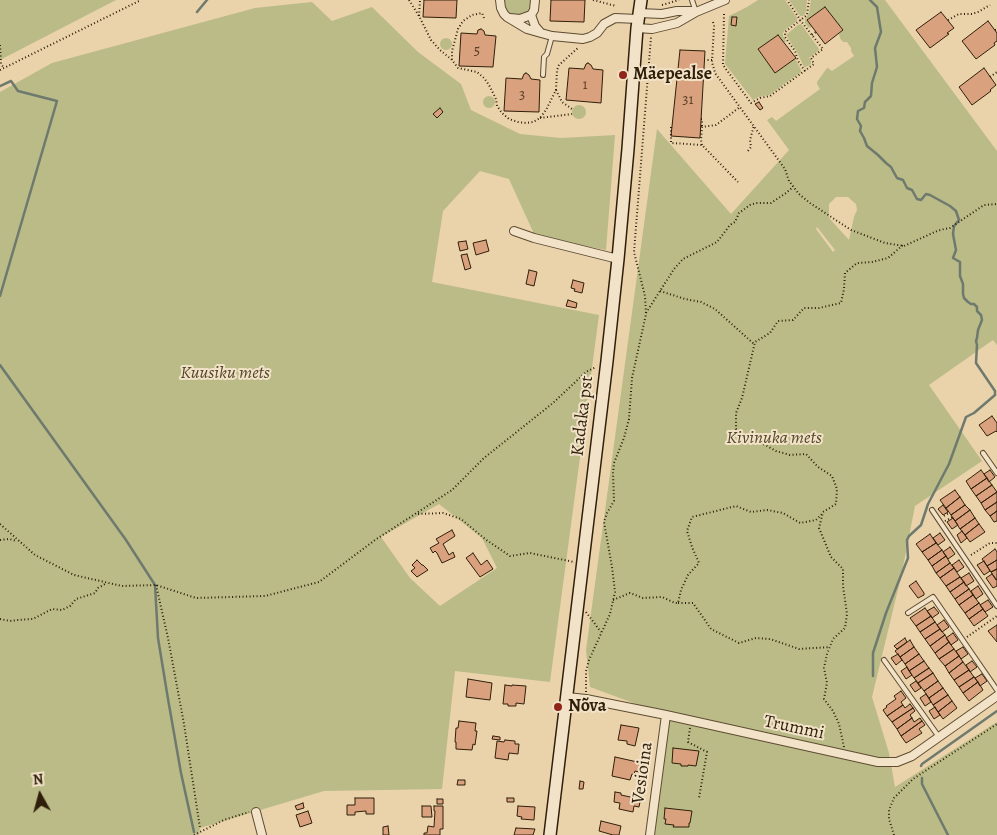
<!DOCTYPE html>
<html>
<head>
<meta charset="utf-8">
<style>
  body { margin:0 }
  #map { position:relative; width:997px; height:835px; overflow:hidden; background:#ead2ab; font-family:Alegreya,serif }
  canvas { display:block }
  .north { position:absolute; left:15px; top:770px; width:50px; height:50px; -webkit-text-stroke:4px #f1e2c8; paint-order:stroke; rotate:353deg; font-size:14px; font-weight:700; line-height:20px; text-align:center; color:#2f1f0a }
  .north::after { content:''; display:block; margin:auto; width:18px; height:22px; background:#2f1f0a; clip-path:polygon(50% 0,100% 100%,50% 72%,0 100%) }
</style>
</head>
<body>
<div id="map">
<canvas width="997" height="835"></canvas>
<div class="north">N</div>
</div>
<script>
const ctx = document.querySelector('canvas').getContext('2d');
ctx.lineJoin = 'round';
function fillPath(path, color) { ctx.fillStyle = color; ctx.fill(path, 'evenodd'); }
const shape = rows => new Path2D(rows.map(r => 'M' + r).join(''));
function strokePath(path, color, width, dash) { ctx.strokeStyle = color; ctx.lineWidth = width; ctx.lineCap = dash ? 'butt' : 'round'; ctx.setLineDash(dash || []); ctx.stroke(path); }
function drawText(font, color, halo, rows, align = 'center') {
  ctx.font = font + ' Alegreya,serif'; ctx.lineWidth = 4; ctx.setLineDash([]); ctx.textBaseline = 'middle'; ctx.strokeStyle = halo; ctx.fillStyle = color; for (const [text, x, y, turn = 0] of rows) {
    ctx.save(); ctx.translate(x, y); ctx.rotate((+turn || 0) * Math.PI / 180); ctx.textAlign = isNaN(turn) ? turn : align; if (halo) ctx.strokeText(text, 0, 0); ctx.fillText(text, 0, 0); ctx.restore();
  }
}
fillPath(shape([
  [0,0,116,0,0,60],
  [504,0,532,0,532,5,530,9,523,15,514,16,506,10,504,6],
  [758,0,785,0,797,18,797,21,785,30,783,33,783,36,786,41,784,43,778,35,758,49,775,73,795,59,789,50,790,49,801,70,801,72,769,95,758,97,753,100,725,64,729,16,747,7],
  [789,0,807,0,806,12,804,15,803,16,800,16],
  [811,0,885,0,997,151,997,345,993,340,929,385,982,461,915,506,901,577,872,697,889,753,895,787,997,722,997,835,650,835,666,715,590,687,586,650,657,129,731,214,789,150,767,120,772,117,776,121,820,89,817,84,817,82,827,68,828,68,832,71,854,56,851,51,851,48,847,42,843,42,840,38,839,34,843,30,825,7,807,20,812,27,809,28,805,23,805,19,809,13],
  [836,197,848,197,856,204,857,210,854,217,849,240,829,218,829,204],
  [817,227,835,250,833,252,816,229],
  [312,2,332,21,372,7,418,52,461,84,471,110,520,134,561,138,615,135,606,250,535,236,509,179,480,171,443,211,432,282,599,315,550,682,455,671,442,789,324,791,200,828,199,835,0,835,0,92,52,63,255,8],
  [439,504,482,538,497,568,440,606,410,578,381,537],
  [801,24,819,49,818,51,809,58,811,61,811,64,806,67,804,67,796,50,786,35,798,25],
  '440 44a6 6 0 1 1 12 0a6 6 0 1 1-12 0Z',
  '483 102a6 6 0 1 1 12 0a6 6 0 1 1-12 0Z',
  '572 112a7 7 0 1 1 14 0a7 7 0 1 1-14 0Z'
]), '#babb87');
strokePath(shape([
  [870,0,877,7,881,32,875,48,877,67,872,83,871,96,865,102,864,108,858,111,857,119,861,126,860,131,864,138,867,146,878,155,886,163,891,167,897,178,903,180,907,188,912,190,917,199,921,200,926,194,930,195,950,206,956,211,959,220,954,226,953,234,956,250,953,258,960,262,960,276,963,284,963,294,964,298,968,302,971,304,974,304,977,307,977,311,981,315,982,320,978,330,977,338,976,341,977,345,976,363,995,391,995,395,974,413,966,417,949,464,928,504,921,525,909,536,907,540,908,558,886,613,873,653,873,676],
  [197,12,207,0],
  [0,86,11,81,18,91,57,101,0,296],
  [0,365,126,540,155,585,158,638,168,699,181,773,194,832],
  [921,766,922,764,997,711],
  [922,778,922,784,948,835]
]), '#6f7a6f', 2.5);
const building = shape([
  [424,0,457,0,456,18,423,17,424,0],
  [551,0,585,0,584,22,550,21,551,0],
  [825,7,843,30,825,44,807,20,825,7],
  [941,12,954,28,947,33,949,34,930,48,916,30,941,12],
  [732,17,737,17,736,26,731,25,732,17],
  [988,21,997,33,997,41,994,43,995,45,976,59,962,41,988,21],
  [481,29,484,31,485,35,496,36,493,67,459,66,461,33,477,34,478,30,481,29],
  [778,35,796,58,775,73,758,49,778,35],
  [680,50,705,51,700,138,671,136,680,50],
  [588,63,591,65,593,69,603,70,601,103,566,100,569,68,584,69,586,64,588,63],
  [984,68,996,85,990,90,991,91,972,105,959,87,984,68],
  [526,73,529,75,531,79,540,80,539,112,504,111,506,78,522,79,524,74,526,73],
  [759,102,763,108,760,110,755,104,759,102],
  [440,108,443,112,437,118,433,114,440,108],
  [486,240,489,251,476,255,473,243,486,240],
  [466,241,468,249,460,251,458,242,466,241],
  [467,254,471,268,465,270,461,255,467,254],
  [529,270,537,272,534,286,526,284,529,270],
  [573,280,584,283,582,293,574,291,575,289,571,288,573,280],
  [568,300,577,303,576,308,566,306,568,300],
  [992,416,997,423,997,432,996,431,987,436,979,425,992,416],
  [981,470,987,478,971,489,966,481,981,470],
  [990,470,995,477,989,482,984,474,990,470],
  [987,478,992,485,976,496,971,489,987,478],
  [992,485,997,492,981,503,976,496,992,485],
  [955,490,960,497,946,508,940,500,955,490],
  [997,492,997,502,985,510,981,503,997,492],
  [960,497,965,505,951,515,946,508,960,497],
  [997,502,997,511,990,516,985,510,997,502],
  [943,505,948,512,943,515,938,509,943,505],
  [965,505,970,510,955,521,951,515,965,505],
  [970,510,975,518,960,529,955,521,970,510],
  [997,511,997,521,994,522,990,516,997,511],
  [953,518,958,525,952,529,947,522,953,518],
  [975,518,979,524,965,535,960,529,975,518],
  [979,524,985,532,970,542,965,535,979,524],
  [452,530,455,536,443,544,449,555,453,552,455,557,442,563,437,553,435,551,433,553,430,548,439,543,436,539,452,530],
  [962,531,967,538,961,543,957,535,962,531],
  [940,533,945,540,938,545,933,538,940,533],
  [930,534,936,543,922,552,916,544,930,534],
  [936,543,942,550,928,560,922,552,936,543],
  [950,547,955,554,948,559,943,552,950,547],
  [995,549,997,552,997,560,987,566,982,559,995,549],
  [942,550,946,556,932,566,928,560,942,550],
  [473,553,481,565,487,560,493,569,480,577,466,558,473,553],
  [946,556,950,563,936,573,932,566,946,556],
  [417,560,422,565,423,565,428,570,417,577,411,571,415,568,412,565,417,560],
  [959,560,964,567,957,572,952,565,959,560],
  [997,560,997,569,991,572,987,566,997,560],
  [984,561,990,571,984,575,977,565,984,561],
  [950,563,954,568,940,578,936,573,950,563],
  [954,568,960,577,946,586,940,578,954,568],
  [997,569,997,579,996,580,991,572,997,569],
  [969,573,974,581,966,586,961,578,969,573],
  [992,574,997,580,997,586,993,588,986,578,992,574],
  [960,577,964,582,950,592,946,586,960,577],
  [916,581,924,593,924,595,918,598,909,586,916,581],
  [964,582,969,589,955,599,950,592,964,582],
  [978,586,983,594,976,599,971,591,978,586],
  [969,589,973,595,959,605,955,599,969,589],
  [973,595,979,603,965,613,959,605,973,595],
  [988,600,993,607,985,612,980,605,988,600],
  [979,603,983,609,969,619,965,613,979,603],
  [934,607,939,613,932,618,927,611,934,607],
  [925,608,931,616,916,626,910,618,925,608],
  [983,609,988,616,974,626,969,619,983,609],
  [931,616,935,622,920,632,916,626,931,616],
  [944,620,949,627,942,632,937,625,944,620],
  [935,622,940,629,925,639,920,632,935,622],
  [997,625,997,642,988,631,997,625],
  [940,629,945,635,930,646,925,639,940,629],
  [953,633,958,640,951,645,946,638,953,633],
  [945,635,949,642,935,653,930,646,945,635],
  [905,638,907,642,897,649,894,646,905,638],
  [910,640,914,647,900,657,895,651,910,640],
  [949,642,954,649,939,659,935,653,949,642],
  [914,647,919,654,905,664,900,657,914,647],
  [963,647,968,654,961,659,956,651,963,647],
  [954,649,959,656,945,666,939,659,954,649],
  [898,654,902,660,896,665,891,658,898,654],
  [919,654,924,661,909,671,905,664,919,654],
  [959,656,963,662,949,673,945,666,959,656],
  [924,661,929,668,914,678,909,671,924,661],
  [972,661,977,667,970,672,966,665,972,661],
  [963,662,969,670,954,680,949,673,963,662],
  [907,667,912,675,906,679,901,671,907,667],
  [929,668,933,673,918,683,914,678,929,668],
  [969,670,974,677,959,687,954,680,969,670],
  [933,673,938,681,924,691,918,683,933,673],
  [982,674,987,681,980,686,975,678,982,674],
  [974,677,978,682,963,693,959,687,974,677],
  [468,679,492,683,490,700,466,697,468,679],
  [916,681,921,688,915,692,910,685,916,681],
  [938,681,943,688,929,698,924,691,938,681],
  [978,682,983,690,969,701,963,693,978,682],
  [505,685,512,686,512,685,526,686,524,704,516,703,516,706,508,706,508,704,503,704,505,685],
  [943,688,948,695,933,705,929,698,943,688],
  [901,691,906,698,901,702,903,705,887,716,883,710,887,707,886,706,896,699,894,696,901,691],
  [926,694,931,702,925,706,920,698,926,694],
  [948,695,952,701,938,712,933,705,948,695],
  [952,701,957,708,943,719,938,712,952,701],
  [910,704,913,708,892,722,887,716,903,705,905,708,910,704],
  [935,707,940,715,934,719,929,711,935,707],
  [913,708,915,711,910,715,912,718,897,729,892,722,913,708],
  [912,718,914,722,920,718,922,721,901,736,897,729,912,718],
  [459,721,476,723,475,731,477,731,475,745,473,744,472,750,456,749,456,742,455,742,456,728,458,728,459,721],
  [922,721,925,725,919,729,922,733,906,743,901,736,922,721],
  [621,725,639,728,635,746,627,744,627,741,618,740,621,725],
  [493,736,500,737,500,740,492,739,493,736],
  [505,740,515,741,515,744,519,744,518,754,509,753,508,760,495,758,497,741,504,742,505,740],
  [673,748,699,751,696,766,688,765,688,766,681,766,681,764,672,763,673,748],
  [615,757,642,763,639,772,635,771,634,775,632,774,630,780,612,776,615,757],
  [458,780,465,780,465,785,457,785,458,780],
  [580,781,584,782,583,789,579,789,580,781],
  [615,792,621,793,621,795,635,798,636,796,641,797,639,807,634,806,633,812,619,809,620,803,614,802,615,792],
  [355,798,374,798,374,814,366,814,366,811,355,812,355,815,347,815,347,805,355,805,355,798],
  [507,798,514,798,514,802,507,802,507,798],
  [437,799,443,799,443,804,437,804,437,799],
  [303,803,304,808,297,810,295,806,303,803],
  [422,806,431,806,432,817,422,817,422,806],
  [434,806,443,806,443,829,440,829,440,835,424,835,424,833,427,833,428,826,434,827,435,811,434,811,434,806],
  [518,806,535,807,534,820,521,819,522,817,517,816,518,806],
  [665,808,692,811,690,823,689,823,689,827,673,827,674,825,665,824,666,819,664,819,665,808],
  [308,811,312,823,300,827,296,815,308,811],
  [601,821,621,826,619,835,613,835,599,831,601,821],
  [388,826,389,835,383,835,383,827,388,826],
  [516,828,535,829,533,835,514,835,516,828]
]);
fillPath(building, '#d9a17d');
strokePath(building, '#2f1f0a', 1);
const service = shape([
  [692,0,696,12],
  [543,75,544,57,547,54,552,36],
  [983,453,997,473],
  [932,510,997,606],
  [908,613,933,597,997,690],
  [884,660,939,737]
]);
const minor = shape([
  [500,0,501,8,504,14,507,17,527,29,541,33,535,26,531,15],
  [639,13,662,14,677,11,694,11],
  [510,18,520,19,531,15,534,10,535,0],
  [637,28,652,29,677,23,696,12,725,0],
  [541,33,552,36,583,39,590,37,597,33,604,24,615,18,638,19],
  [514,231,534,238,618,259],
  [567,697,586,699,666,715,878,762,897,762,912,756,997,696],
  [256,812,262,835],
  [650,835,666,715]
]);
const secondary = shape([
  [550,835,607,361,618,259,628,149,637,28,641,0]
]);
strokePath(service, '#5e4c32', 6);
strokePath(minor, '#5e4c32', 10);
strokePath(secondary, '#2f1f0a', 14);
strokePath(shape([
  [409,0,419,16,431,40,440,50,452,60],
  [593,0,616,6],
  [662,5,679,0],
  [724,14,723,65,751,103,760,98,770,96,814,64,811,58,823,49,801,21,787,0],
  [419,16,420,0],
  [484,18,482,13,472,15,463,21,458,29,452,51,452,60,458,68,477,72,484,78,489,85,496,99,497,106,502,113,509,119,518,122,526,123,533,122,540,118,546,110,556,90,557,70,559,65,579,47],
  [948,20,959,14,972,14,978,12,990,5],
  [713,22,714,26,712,62,715,73,785,169,789,181,799,194,810,203,851,230,885,243,904,246,937,231,944,229,950,228,984,205,997,204],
  [995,30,997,30],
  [812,35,816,32],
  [0,45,1,64,4,68],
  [704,60,713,60],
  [0,70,141,0],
  [805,71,798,61,795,51,785,37,785,32,807,15,809,0],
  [990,77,997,72],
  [556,90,562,102,572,109],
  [540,118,572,114],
  [701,119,702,119,702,127],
  [671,127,671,143,702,145,738,182],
  [702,145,701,140,702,127,716,125,740,107],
  [748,151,751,147,750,140,754,125],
  [660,291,685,299,701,302,715,309,754,344],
  [646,313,674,269,683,259,717,242,730,225,735,222,739,213,750,205,756,203,771,203,786,193,793,187],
  [418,514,443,513,461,519,485,539,510,556,530,553,574,562],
  [944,516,949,513],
  [945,521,952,517],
  [0,524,35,555,74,575,122,586,156,585,196,598,265,596,319,582,375,540,452,490,484,458,553,403,586,372,596,367],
  [0,540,9,539,17,541],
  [971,555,990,543,997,543],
  [156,585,168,638,184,724,200,828],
  [613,600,630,593,643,598,662,597,675,603,678,603,681,590,688,575,699,563,692,547,687,531,692,517,736,506,751,512,767,510,783,513,800,523,816,520,822,514],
  [678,603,693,603,711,629,739,643,756,638,770,639,799,649,830,647],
  [586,612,601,632],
  [0,619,10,621,18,620,33,619,52,609,62,610,70,606,76,599,95,593,98,588,107,583],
  [967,637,997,616],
  [586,692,586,671,589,660,610,614,615,592,612,567,604,522,607,513,614,501,613,473,614,463,624,438,629,419,632,378,646,314,645,296,634,252,651,37],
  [690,728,688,742,707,752,699,798],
  [844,747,839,724,833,711,824,699,827,683,824,668,827,654,833,639,845,628,847,614,843,586,843,569,831,557,819,528,823,512,836,504,837,489,832,476,818,467,806,454,790,455,776,451,736,429,736,413,742,398,755,342,770,333,778,321,793,320,804,308,819,308,841,303,844,289,845,273,857,263,872,262,888,258,903,245],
  [194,835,224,820,249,812],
  [894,835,889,819,889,810,894,798,913,779,997,724]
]), '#2f1f0a', 2, [1, 2.5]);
strokePath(service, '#f1e2c8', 4);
strokePath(minor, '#f1e2c8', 8);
strokePath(secondary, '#f1e2c8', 11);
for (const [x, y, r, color] of [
  [623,75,5,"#8f2418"],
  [558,707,5,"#8f2418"]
]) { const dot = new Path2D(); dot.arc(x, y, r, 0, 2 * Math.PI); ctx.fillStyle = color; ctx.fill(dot); strokePath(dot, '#f1e2c8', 2); }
drawText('15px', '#5a4027', null, [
  ["5",477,51],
  ["1",585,85],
  ["3",522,95],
  ["31",688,100]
]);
drawText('bold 18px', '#2f1f0a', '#f1e2c8', [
  ["Mäepealse",633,75],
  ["Nõva",568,707]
], 'left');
drawText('italic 18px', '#524629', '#f1e2c8', [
  ["Kuusiku mets",225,374],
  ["Kivinuka mets",774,439]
]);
drawText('18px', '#2f1f0a', '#f1e2c8', [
  ["Kadaka pst",583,416,-83],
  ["Trummi",794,728,12],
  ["Vesioina",643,773,-82]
]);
</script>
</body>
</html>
